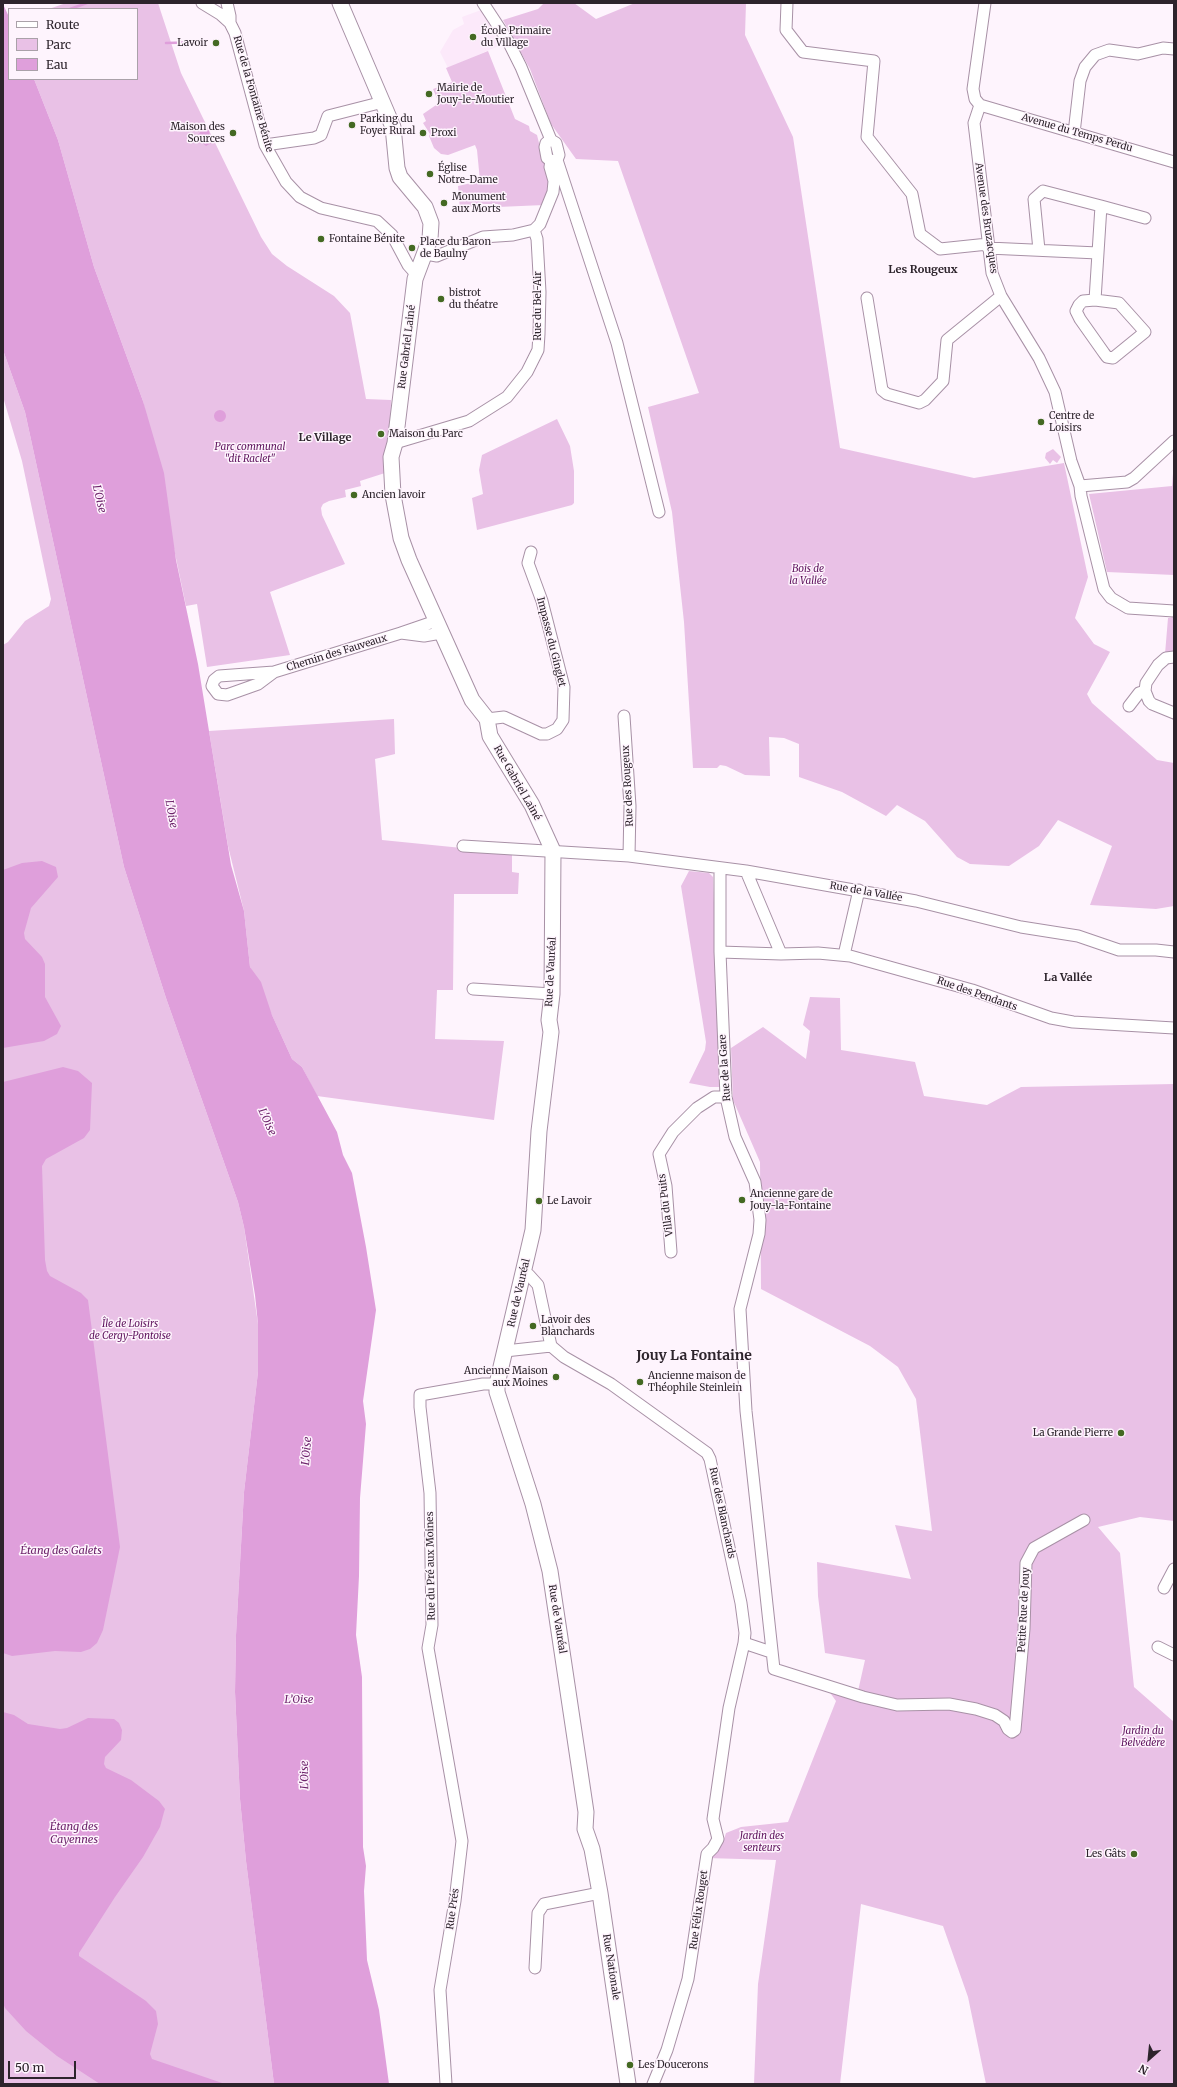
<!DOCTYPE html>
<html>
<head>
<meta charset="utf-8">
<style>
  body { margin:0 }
  #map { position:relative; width:1177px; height:2087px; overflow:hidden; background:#fef4fd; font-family:Merriweather,serif }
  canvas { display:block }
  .frame { position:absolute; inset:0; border:4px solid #2d242c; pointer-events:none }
  .legend { position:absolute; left:8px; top:8px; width:130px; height:72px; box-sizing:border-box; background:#fef4fd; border:1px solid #aaa1a9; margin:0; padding:5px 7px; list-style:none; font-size:12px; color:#2d242c }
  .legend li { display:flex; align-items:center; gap:8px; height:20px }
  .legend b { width:20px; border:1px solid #aaa1a9 }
  .north { position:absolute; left:1129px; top:2039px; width:40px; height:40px; -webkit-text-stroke:3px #fef4fd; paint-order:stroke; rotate:207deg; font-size:11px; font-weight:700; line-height:16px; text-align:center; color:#2d242c }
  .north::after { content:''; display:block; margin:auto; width:14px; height:18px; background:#2d242c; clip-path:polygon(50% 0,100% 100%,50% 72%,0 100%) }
  .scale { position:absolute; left:8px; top:2061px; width:68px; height:18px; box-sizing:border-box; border:2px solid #2d242c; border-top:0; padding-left:5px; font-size:12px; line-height:14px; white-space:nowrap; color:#2d242c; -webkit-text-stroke:3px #fef4fd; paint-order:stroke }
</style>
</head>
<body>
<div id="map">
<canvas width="1177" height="2087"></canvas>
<div class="frame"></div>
<ul class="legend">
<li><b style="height:5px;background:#fff"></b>Route</li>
<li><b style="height:11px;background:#e9c1e6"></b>Parc</li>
<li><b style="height:11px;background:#df9fdb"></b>Eau</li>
</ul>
<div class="north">N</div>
<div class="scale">50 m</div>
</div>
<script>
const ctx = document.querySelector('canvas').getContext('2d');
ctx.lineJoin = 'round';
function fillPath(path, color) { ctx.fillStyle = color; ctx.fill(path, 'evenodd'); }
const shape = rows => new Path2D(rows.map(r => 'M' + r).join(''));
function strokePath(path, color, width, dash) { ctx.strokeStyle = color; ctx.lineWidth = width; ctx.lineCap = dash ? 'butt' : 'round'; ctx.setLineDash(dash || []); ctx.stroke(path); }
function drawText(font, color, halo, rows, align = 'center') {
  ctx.font = font + ' Merriweather,serif'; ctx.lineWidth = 3; ctx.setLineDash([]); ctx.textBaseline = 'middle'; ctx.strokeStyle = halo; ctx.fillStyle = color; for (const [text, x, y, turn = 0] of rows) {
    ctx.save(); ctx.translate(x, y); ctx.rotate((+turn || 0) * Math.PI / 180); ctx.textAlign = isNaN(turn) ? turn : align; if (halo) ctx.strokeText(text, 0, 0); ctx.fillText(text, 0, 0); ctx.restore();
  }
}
fillPath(shape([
  [481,10,503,44,448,68,440,52,453,30,464,24,462,17]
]), '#fce9fa');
fillPath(shape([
  [66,3,158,3,181,73,261,237,272,254,287,266,334,296,350,313,366,399,391,400,390,447,385,473,360,481,361,486,345,490,346,497,329,501,323,504,321,508,322,515,345,564,270,592,290,655,207,667,197,604,186,606,143,401,94,267,58,140,34,79,137,79,137,9,49,9],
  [544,3,574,3,596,19,635,3,746,3,745,35,793,137,840,448,974,478,1064,463,1088,577,1075,618,1094,644,1110,652,1087,694,1092,703,1157,760,1174,763,1174,906,1156,909,1090,905,1112,846,1058,820,1039,846,1009,866,970,864,957,857,925,821,897,805,886,816,842,792,799,777,799,744,784,738,769,737,770,776,745,775,726,766,720,765,717,768,693,768,684,622,672,512,648,407,699,393,618,161,576,159,551,124,530,69,503,20,538,9],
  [488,51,515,119,529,126,530,131,537,135,550,187,544,205,498,207,498,204,479,204,460,210,458,186,480,181,477,150,475,145,448,155,441,154,434,148,429,136,430,134,423,123,426,121,423,114,439,103,433,89,452,82,446,68],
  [3,350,25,412,124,867,166,998,238,1202,244,1227,258,1324,258,1372,244,1492,236,1635,235,1692,240,1799,246,1861,274,2084,3,2084,3,645,8,642,25,621,49,606,51,599,22,461,3,397],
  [557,419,570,446,574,471,574,503,572,505,477,530,472,498,483,494,479,470,482,455],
  [1053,449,1061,457,1057,463,1053,460,1050,464,1045,458,1046,453],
  [1174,461,1174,575,1107,572,1089,494,1172,486],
  [1174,617,1174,655,1165,654,1168,618],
  [394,719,395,754,375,759,382,840,512,853,512,872,519,873,518,894,454,894,453,990,437,990,435,1039,504,1041,494,1120,317,1096,302,1067,292,1059,250,967,244,911,228,846,209,731],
  [689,871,709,873,713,877,721,1085,720,1087,710,1087,689,1083,705,1050,706,1042,681,886],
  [810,997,840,998,841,1050,915,1062,924,1096,987,1105,1021,1087,1174,1084,1174,1521,1140,1517,1098,1527,1120,1553,1134,1687,1174,1722,1174,2084,986,2084,968,1997,943,1926,861,1904,840,2084,754,2084,758,1984,776,1860,706,1858,718,1839,724,1839,726,1833,741,1827,788,1822,836,1701,821,1680,858,1691,865,1660,825,1653,818,1596,817,1562,911,1579,895,1525,932,1531,916,1399,898,1367,870,1346,761,1289,760,1162,733,1100,731,1048,763,1027,806,1059,810,1031,803,1025]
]), '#e9c1e6');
fillPath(shape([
  [3,4,9,17,9,79,34,79,58,140,94,267,143,401,164,473,176,560,198,664,231,865,244,911,250,967,261,982,272,1015,292,1059,302,1067,337,1132,343,1155,352,1173,366,1247,376,1310,363,1401,366,1424,360,1498,359,1576,356,1635,362,1677,363,1847,366,1866,364,1891,367,1960,379,2010,389,2084,274,2084,246,1861,240,1799,235,1692,236,1635,244,1492,258,1372,258,1324,255,1295,244,1227,238,1202,166,998,124,867,25,412,3,350],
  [206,128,209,130,211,143,206,146,197,138,201,130],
  '214 416a6 6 0 1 1 12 0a6 6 0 1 1-12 0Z',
  [42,861,56,867,58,877,31,908,24,933,25,939,42,957,45,964,45,997,61,1026,57,1034,44,1041,3,1048,3,870,22,863],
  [63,1067,78,1071,92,1083,90,1130,84,1138,46,1159,42,1166,45,1260,47,1271,50,1276,81,1293,88,1300,120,1547,103,1630,97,1643,90,1649,81,1652,55,1651,12,1656,3,1653,3,1082],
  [3,1712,14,1715,28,1724,60,1729,67,1728,88,1718,114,1719,119,1723,122,1730,121,1740,105,1757,104,1764,106,1768,131,1780,159,1801,165,1809,164,1812,160,1827,143,1857,115,1897,79,1953,79,1956,146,2001,156,2011,158,2024,150,2054,152,2059,225,2084,100,2084,57,2056,26,2031,5,2008,3,2003]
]), '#df9fdb');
strokePath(shape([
  [70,9,87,3],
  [166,43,206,42]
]), '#df9fdb', 2.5);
const street = shape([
  [202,3,220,14,230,23],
  [227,3,230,16,230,23,235,33,265,145,286,182,300,197,321,208,377,221,392,235,408,265,416,274],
  [483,3,508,41,521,67,551,140],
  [787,3,786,30,803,52,874,61,867,137,912,194,920,234,940,249,988,244],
  [985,3,973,89,975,99,980,105,1174,162],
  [980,105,974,123,992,273,1001,296,1039,358,1055,392,1071,461,1080,486,1081,496,1104,589,1111,598,1128,608,1174,611],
  [1074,133,1080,81,1085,67,1095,55,1109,50,1138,54,1163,48,1174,49],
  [551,140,556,143,559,155,557,160,554,162,547,158,545,147,546,143,551,140],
  [265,145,314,138,321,135,328,116,383,102],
  [557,160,617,343,659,512],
  [534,230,540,224,553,192,554,181,550,167,551,161],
  [988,248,1098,253,1101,206,1145,218],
  [1039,250,1034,199,1043,191,1101,206],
  [426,254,437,256,483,237,513,235,534,230],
  [867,298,882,390,887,394,919,403,925,400,943,381,947,340,1001,296],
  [1095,300,1119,303,1145,332,1113,358,1107,357,1104,353,1080,319,1076,311,1079,305,1083,301,1095,300,1098,253],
  [395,443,469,421,507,397,527,372,538,350,539,334,540,292,537,239,534,230],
  [1080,486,1127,482,1134,478,1174,441],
  [436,621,401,633,424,636,441,633],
  [1174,657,1166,658,1158,665,1146,683,1145,691,1149,701,1152,704,1174,713],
  [274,672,258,684,227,695,218,694,212,686,214,680,219,676,274,672,401,633],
  [1129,706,1139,693,1145,691],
  [624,716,630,806,629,856],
  [487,719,504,717,541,734,547,734,557,729,563,720,564,687,542,601,528,563,531,552],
  [463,846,629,856,746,871,916,901,1021,927,1078,936,1119,950,1156,950,1174,952],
  [720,868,720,952,726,1097,735,1137,755,1182,760,1220,759,1234,740,1309,746,1411,774,1669,863,1697,897,1705,949,1704,976,1709,995,1715,1004,1721,1008,1729,1012,1732,1015,1730,1024,1629,1026,1563,1034,1548,1084,1520],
  [746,871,781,954],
  [720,952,781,954,818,953,850,956,972,990,1051,1018,1073,1022,1174,1028],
  [844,955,859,890],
  [473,989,552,994],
  [671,1252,666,1186,659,1154,673,1132,697,1108,714,1097,726,1097],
  [523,1272,529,1275,538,1285,551,1346],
  [505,1351,551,1346,564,1357,611,1384,707,1453,710,1459,741,1603,745,1633,744,1643,729,1708,713,1819,718,1839,713,1848,707,1854,688,1979,667,2050,653,2084],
  [1164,1588,1174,1569],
  [744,1643,771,1652],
  [1158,1647,1174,1655],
  [535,1968,538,1913,544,1904,600,1893],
  [446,2084,440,1990,455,1901,462,1841,428,1648,432,1625,430,1493,420,1407,420,1395,483,1384,497,1384]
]);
const secondary = shape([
  [340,3,393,127,397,168,400,177,425,207,431,223,430,239,415,279,395,443,391,457,393,495,401,538,409,560,472,700,487,719,490,736,532,805,553,851,552,994,549,1020,551,1032,539,1131,533,1230,497,1384,497,1392,533,1504,550,1571,586,1812,585,1829,592,1849,600,1893,628,2084]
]);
strokePath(street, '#a891a6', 13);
strokePath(secondary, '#a891a6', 17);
strokePath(street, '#fff', 11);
strokePath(secondary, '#fff', 15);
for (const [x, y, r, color] of [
  [473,37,4,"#446923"],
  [216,43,4,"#446923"],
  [429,94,4,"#446923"],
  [352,125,4,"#446923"],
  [233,133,4,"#446923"],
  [423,133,4,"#446923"],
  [430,174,4,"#446923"],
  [444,203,4,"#446923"],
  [321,239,4,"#446923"],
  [412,248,4,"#446923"],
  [441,299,4,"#446923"],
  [1041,422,4,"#446923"],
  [381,434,4,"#446923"],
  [354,495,4,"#446923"],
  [742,1200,4,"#446923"],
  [539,1201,4,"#446923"],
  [533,1326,4,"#446923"],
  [556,1377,4,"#446923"],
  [640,1382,4,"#446923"],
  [1121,1433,4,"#446923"],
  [1134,1854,4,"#446923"],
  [630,2065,4,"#446923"]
]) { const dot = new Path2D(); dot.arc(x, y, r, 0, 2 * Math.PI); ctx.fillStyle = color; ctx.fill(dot); strokePath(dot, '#fef4fd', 1.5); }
drawText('10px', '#2d242c', '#fef4fd', [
  ["École Primaire",481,31],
  ["du Village",481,43],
  ["Lavoir",208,43,"right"],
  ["Mairie de",437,88],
  ["Jouy-le-Moutier",437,100],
  ["Parking du",360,119],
  ["Foyer Rural",360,131],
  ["Maison des",225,127,"right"],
  ["Sources",225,139,"right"],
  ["Proxi",431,133],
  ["Église",438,168],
  ["Notre-Dame",438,180],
  ["Monument",452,197],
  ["aux Morts",452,209],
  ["Fontaine Bénite",329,239],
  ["Place du Baron",420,242],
  ["de Baulny",420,254],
  ["bistrot",449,293],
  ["du théatre",449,305],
  ["Centre de",1049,416],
  ["Loisirs",1049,428],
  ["Maison du Parc",389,434],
  ["Ancien lavoir",362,495],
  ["Ancienne gare de",750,1194],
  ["Jouy-la-Fontaine",750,1206],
  ["Le Lavoir",547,1201],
  ["Lavoir des",541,1320],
  ["Blanchards",541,1332],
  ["Ancienne Maison",548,1371,"right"],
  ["aux Moines",548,1383,"right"],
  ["Ancienne maison de",648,1376],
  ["Théophile Steinlein",648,1388],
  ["La Grande Pierre",1113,1433,"right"],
  ["Les Gâts",1126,1854,"right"],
  ["Les Doucerons",638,2065]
], 'left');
drawText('10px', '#2d242c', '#fef4fd', [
  ["Rue de la Fontaine Bénite",253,94,74],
  ["Avenue du Temps Perdu",1077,133,16],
  ["Avenue des Bruzacques",986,218,82],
  ["Rue du Bel-Air",538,306,-90],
  ["Rue Gabriel Lainé",407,347,-83],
  ["Impasse du Ginglet",551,642,76],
  ["Chemin des Fauveaux",337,653,-17],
  ["Rue Gabriel Lainé",517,783,60],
  ["Rue des Rougeux",628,786,-93],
  ["Rue de la Vallée",866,892,10],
  ["Rue de Vauréal",551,972,-87],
  ["Rue des Pendants",977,994,19],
  ["Rue de la Gare",725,1068,-94],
  ["Villa du Puits",666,1205,-97],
  ["Rue de Vauréal",519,1293,-77],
  ["Rue des Blanchards",722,1513,78],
  ["Rue du Pré aux Moines",431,1566,-91],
  ["Petite Rue de Jouy",1024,1610,-87],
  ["Rue de Vauréal",557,1619,81],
  ["Rue Prés",453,1909,-82],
  ["Rue Félix Rouget",699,1910,-82],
  ["Rue Nationale",611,1967,81]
]);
drawText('italic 10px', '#5e135d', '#fef4fd', [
  ["Parc communal",250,447],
  ["\"dit Raclet\"",250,459],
  ["Bois de",808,569],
  ["la Vallée",808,581],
  ["Île de Loisirs",130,1324],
  ["de Cergy-Pontoise",130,1336],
  ["Jardin du",1143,1731],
  ["Belvédère",1143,1743],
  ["Jardin des",762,1836],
  ["senteurs",762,1848]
]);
drawText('bold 11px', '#2d242c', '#fef4fd', [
  ["Les Rougeux",923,270],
  ["Le Village",325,438],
  ["La Vallée",1068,978]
]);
drawText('italic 11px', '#6d236b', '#fef4fd', [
  ["L'Oise",99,499,77],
  ["L'Oise",171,814,80],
  ["L'Oise",267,1122,66],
  ["L'Oise",307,1451,-86],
  ["Étang des Galets",61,1551],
  ["L’Oise",299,1700],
  ["L'Oise",305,1775,-91],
  ["Étang des",74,1827],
  ["Cayennes",74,1840]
]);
drawText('bold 14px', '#2d242c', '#fef4fd', [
  ["Jouy La Fontaine",694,1356]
]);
</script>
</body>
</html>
